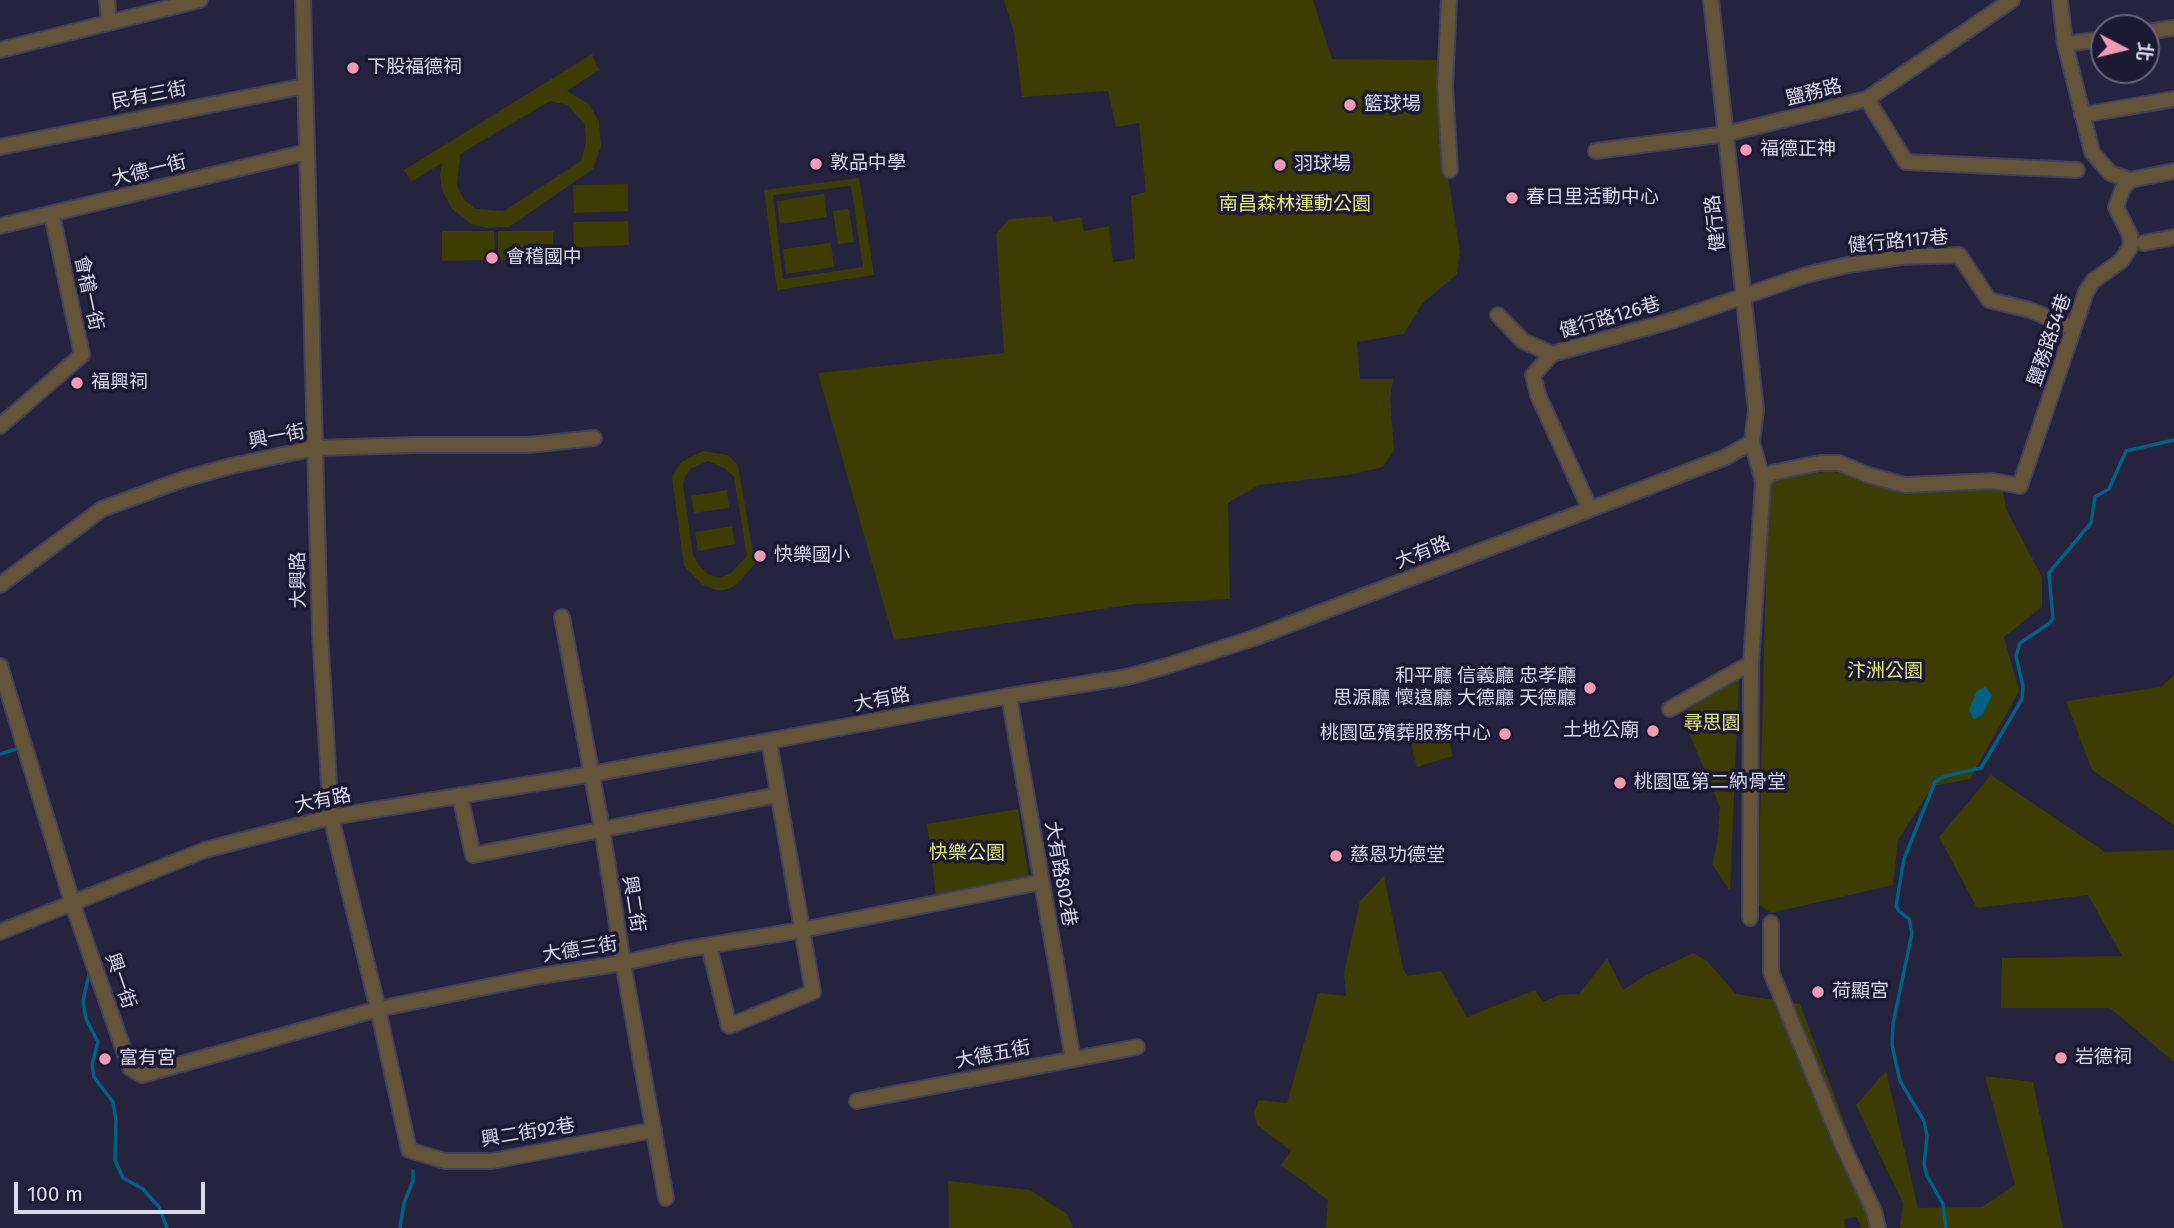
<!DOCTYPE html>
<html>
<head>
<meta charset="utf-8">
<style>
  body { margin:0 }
  #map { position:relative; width:2174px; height:1228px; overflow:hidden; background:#26233e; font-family:"Fira Sans","Noto Sans TC",sans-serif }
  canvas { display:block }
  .north { position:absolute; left:2090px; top:14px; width:70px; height:70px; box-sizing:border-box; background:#1c1933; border:2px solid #68657c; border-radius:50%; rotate:97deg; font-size:19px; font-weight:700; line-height:28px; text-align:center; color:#d9d8ea }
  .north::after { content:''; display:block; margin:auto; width:24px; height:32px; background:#f09ab7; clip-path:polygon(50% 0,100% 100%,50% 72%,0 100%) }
  .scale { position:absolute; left:14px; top:1182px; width:191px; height:32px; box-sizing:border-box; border:4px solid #d9d8ea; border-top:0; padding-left:9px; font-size:21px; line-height:24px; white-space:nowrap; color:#d9d8ea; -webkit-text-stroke:5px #1c1933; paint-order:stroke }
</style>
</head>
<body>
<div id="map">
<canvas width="2174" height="1228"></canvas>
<div class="north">北</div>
<div class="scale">100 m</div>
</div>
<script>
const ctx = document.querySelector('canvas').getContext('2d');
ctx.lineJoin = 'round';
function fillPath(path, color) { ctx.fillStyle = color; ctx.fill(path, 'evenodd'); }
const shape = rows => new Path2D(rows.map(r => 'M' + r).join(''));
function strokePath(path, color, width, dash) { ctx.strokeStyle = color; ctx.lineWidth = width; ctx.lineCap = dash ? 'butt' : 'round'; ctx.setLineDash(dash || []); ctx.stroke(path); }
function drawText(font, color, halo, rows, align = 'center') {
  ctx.font = font + ' "Fira Sans","Noto Sans TC",sans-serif'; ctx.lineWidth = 7; ctx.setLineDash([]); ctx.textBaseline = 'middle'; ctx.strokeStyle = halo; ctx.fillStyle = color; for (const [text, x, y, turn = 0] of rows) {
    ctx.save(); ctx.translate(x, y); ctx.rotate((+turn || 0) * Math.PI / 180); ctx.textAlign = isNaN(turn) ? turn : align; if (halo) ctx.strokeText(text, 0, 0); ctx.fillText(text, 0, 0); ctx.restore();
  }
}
fillPath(shape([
  [1004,0,1313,0,1332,59,1439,60,1441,133,1460,252,1457,274,1422,304,1404,334,1357,342,1360,379,1393,379,1390,399,1394,450,1383,467,1348,475,1259,485,1228,503,1230,599,1135,604,894,640,818,373,1004,353,996,234,1009,219,1052,216,1054,222,1081,217,1084,231,1109,226,1113,262,1135,259,1131,196,1146,192,1139,123,1116,127,1108,91,1022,97,1014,33],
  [592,54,599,70,567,91,589,104,599,122,601,146,593,169,509,227,487,228,471,224,452,209,442,190,440,175,442,163,411,182,404,170],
  [550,101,568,105,585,125,586,142,581,161,504,211,476,209,464,200,457,185,460,154],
  [859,178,874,275,777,290,764,190],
  [851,186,863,267,783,279,773,195],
  [628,184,628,211,574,213,573,185],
  [824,194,827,217,780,224,777,201],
  [849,209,854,242,838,244,833,211],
  [628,221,629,245,574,247,573,222],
  [494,231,495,260,442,261,442,231],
  [498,231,553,231,553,260,498,260],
  [831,243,834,267,786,274,783,249],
  [703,451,728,455,738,465,755,564,735,586,725,590,716,590,703,585,684,566,672,477,681,462],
  [708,461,726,469,734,477,747,556,731,573,720,578,708,574,700,567,693,555,683,485,685,476,690,469],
  [1831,471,1896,489,1934,492,1989,489,2003,491,2006,509,2042,577,2042,607,2004,637,2019,691,1970,779,1933,786,1898,840,1893,885,1771,913,1758,904,1768,484,1790,477],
  [727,490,729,508,694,513,691,496],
  [732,526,735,544,698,551,695,532],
  [2174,675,2174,825,2092,770,2066,701,2161,687],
  [1739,678,1730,891,1712,864,1717,844,1720,807,1681,714],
  [1444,722,1453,756,1417,767,1408,731],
  [1991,775,2105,852,2174,850,2174,1062,2110,1008,2001,1008,2002,958,2122,956,2088,895,1977,908,1939,837],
  [1018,809,1029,879,936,897,927,824],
  [1384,876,1403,969,1407,976,1441,971,1467,1017,1535,990,1543,1002,1559,995,1579,994,1607,958,1623,990,1646,975,1693,953,1707,961,1736,994,1800,1004,1884,1228,1861,1228,1857,1217,1844,1219,1845,1228,1326,1228,1328,1200,1281,1165,1291,1151,1257,1125,1254,1112,1259,1100,1287,1103,1318,993,1346,996,1344,973,1360,901],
  [1886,1071,1918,1208,1982,1207,2015,1185,1985,1076,2033,1082,2063,1228,1900,1228,1903,1203,1856,1105],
  [948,1181,1030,1190,1067,1214,1073,1228,949,1228]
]), '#3b3d02');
fillPath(shape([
  [1985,687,1992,695,1983,714,1974,720,1969,710,1977,691]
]), '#016086');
strokePath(shape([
  [0,754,16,749],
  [90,970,83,1001,86,1019,98,1042,92,1065,94,1077,113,1102,116,1121,115,1160,123,1178,143,1189,159,1207,167,1228],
  [400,1228,404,1203,413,1181,413,1171],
  [1946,1228,1943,1204,1927,1176,1924,1164,1927,1137,1924,1121,1900,1081,1892,1045,1893,1024,1912,933,1909,919,1899,911,1896,906,1904,859,1935,782,1942,777,1981,768,2022,699,2023,686,2016,656,2020,643,2050,623,2053,618,2049,573,2091,523,2095,497,2109,489,2126,451,2174,440]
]), '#016086', 3.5);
const minor = shape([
  [107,0,109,23],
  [303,0,320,633,331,817,378,1009,409,1150,445,1161,492,1161,654,1130],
  [1449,0,1445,86,1450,170],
  [1711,0,1756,410,1752,442,1763,482],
  [2146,32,2174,28],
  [2065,44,2104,39],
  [0,50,200,0],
  [1867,99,1906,162,2077,170],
  [2082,115,2174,99],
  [0,147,305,86],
  [1596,151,1726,134,1867,99,2012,0],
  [2130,180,2174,171],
  [0,226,307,152],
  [2144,243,2174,237],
  [1498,315,1523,341,1552,354,1674,320,1806,275,1848,265,1901,257,1959,255,1989,300,2030,310,2073,328],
  [1552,354,1533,375,1538,395,1590,509],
  [0,426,82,355,52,215],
  [0,585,102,509,184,479,231,466,315,448,415,445,529,445,594,438],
  [562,617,602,829,623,963,666,1198],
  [0,666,73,905,130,1068,142,1075,378,1009,540,976,623,963,681,950,802,930,1041,882],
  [1009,696,1073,1059],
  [1670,709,1751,663,1763,482,1771,473,1820,463,1839,463,1868,475,1905,485,1993,481,2020,486,2086,292,2093,281,2121,261,2131,246,2130,235,2116,207,2123,188,2130,180,2110,173,2092,152,2065,44,2060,0],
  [460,795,473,855,778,795],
  [1750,918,1751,663],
  [1771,923,1771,972,1843,1146,1874,1211,1878,1228],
  [0,932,205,850,331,817,592,774,1009,696,1127,677,1167,666,1254,638,1523,535,1726,457,1752,442],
  [709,946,729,1026,813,992,769,741],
  [857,1101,1137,1047]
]);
strokePath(minor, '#43405a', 18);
strokePath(minor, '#63543a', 14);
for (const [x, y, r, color] of [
  [353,68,7,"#f09ab7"],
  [1350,105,7,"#f09ab7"],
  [1746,150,7,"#f09ab7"],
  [816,164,7,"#f09ab7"],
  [1280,165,7,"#f09ab7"],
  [1512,198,7,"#f09ab7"],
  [492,258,7,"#f09ab7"],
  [77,383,7,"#f09ab7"],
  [760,556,7,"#f09ab7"],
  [1590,688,7,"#f09ab7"],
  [1653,731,7,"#f09ab7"],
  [1505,734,7,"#f09ab7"],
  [1620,783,7,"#f09ab7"],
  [1336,856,7,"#f09ab7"],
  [1818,992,7,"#f09ab7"],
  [2061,1058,7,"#f09ab7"],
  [105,1059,7,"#f09ab7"]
]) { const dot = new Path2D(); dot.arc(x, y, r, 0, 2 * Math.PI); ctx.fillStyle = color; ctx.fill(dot); strokePath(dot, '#1c1933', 2.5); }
drawText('19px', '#d9d8ea', '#1c1933', [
  ["下股福德祠",367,68],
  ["籃球場",1364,105],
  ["福德正神",1760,150],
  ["敦品中學",830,164],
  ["羽球場",1294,165],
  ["春日里活動中心",1526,198],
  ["會稽國中",506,258],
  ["福興祠",91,383],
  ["快樂國小",774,556],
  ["和平廳 信義廳 忠孝廳",1576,677,"right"],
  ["思源廳 懷遠廳 大德廳 天德廳",1576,699,"right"],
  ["土地公廟",1639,731,"right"],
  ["桃園區殯葬服務中心",1491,734,"right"],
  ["桃園區第二納骨堂",1634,783],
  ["慈恩功德堂",1350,856],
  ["荷顯宮",1832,992],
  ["岩德祠",2075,1058],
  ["富有宮",119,1059]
], 'left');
drawText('19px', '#d9d8ea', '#1c1933', [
  ["鹽務路",1814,93,-14],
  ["民有三街",149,96,-11],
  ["大德一街",149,171,-14],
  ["健行路",1716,223,-96],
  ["健行路117巷",1898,242,-5],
  ["會稽一街",88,293,78],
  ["健行路126巷",1610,318,-16],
  ["鹽務路54巷",2050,340,-71],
  ["興一街",277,437,-11],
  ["大有路",1423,553,-21],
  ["大興路",299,580,-91],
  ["大有路",882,700,-11],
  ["大有路",323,801,-12],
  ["大有路802巷",1060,874,80],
  ["興二街",633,904,81],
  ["大德三街",580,950,-9],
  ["興一街",120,981,71],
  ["大德五街",993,1055,-11],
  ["興二街92巷",528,1133,-9]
]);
drawText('19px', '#e6ec84', '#1c1933', [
  ["南昌森林運動公園",1295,205],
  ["汴洲公園",1885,672],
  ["尋思園",1712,724],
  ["快樂公園",967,854]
]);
</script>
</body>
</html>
